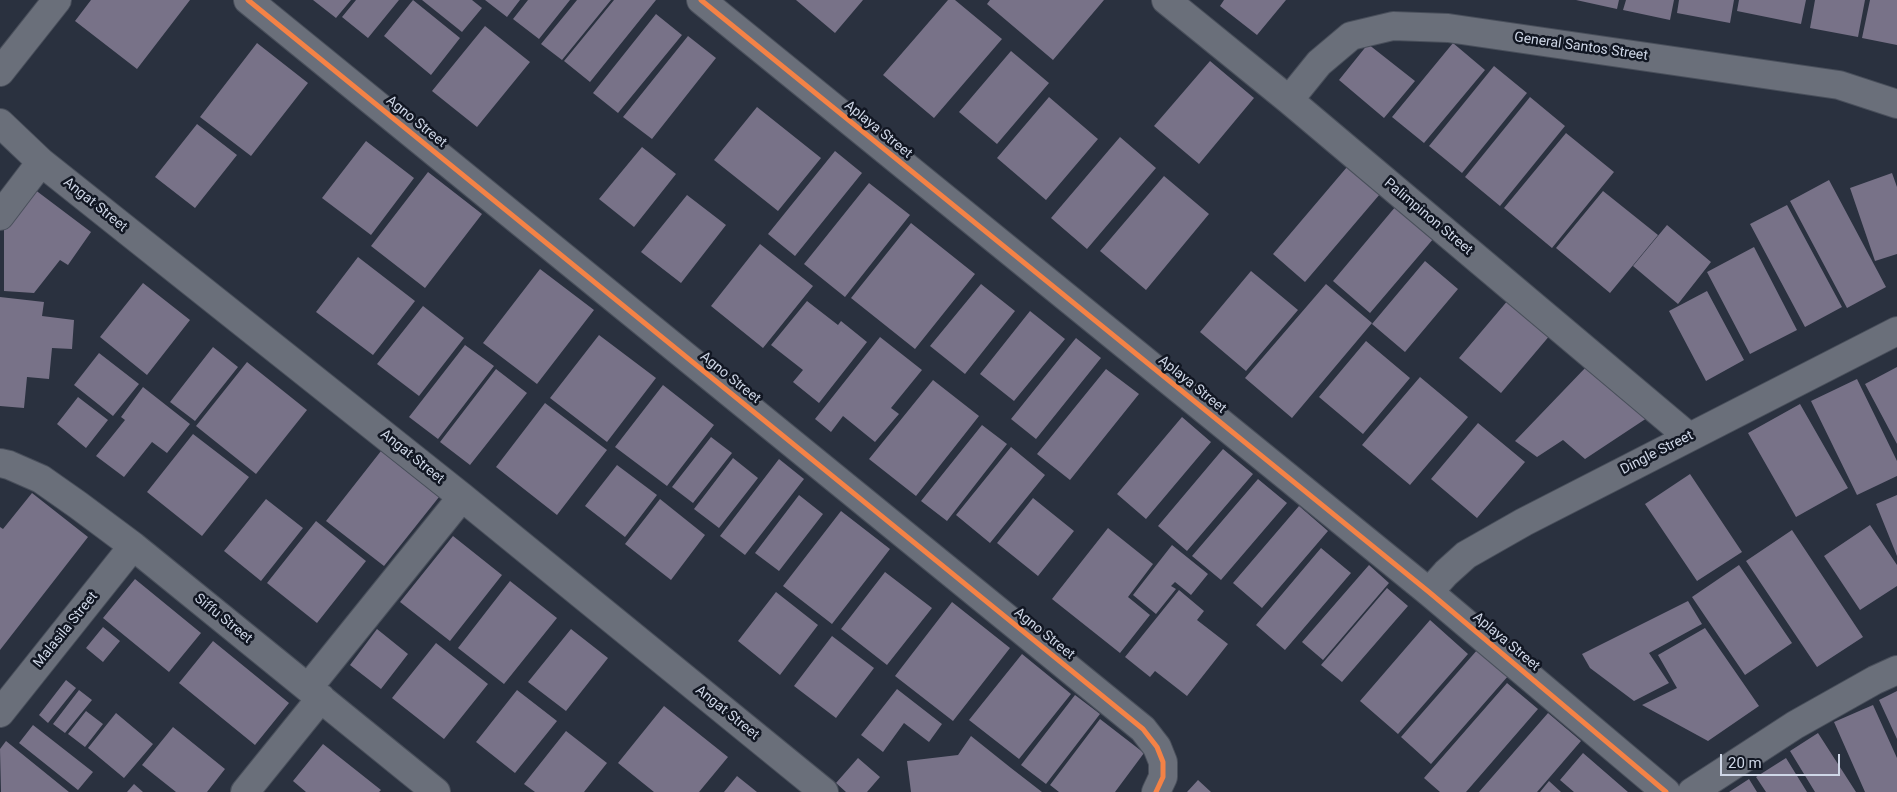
<!DOCTYPE html>
<html>
<head>
<meta charset="utf-8">
<style>
  body { margin:0 }
  #map { position:relative; width:1897px; height:792px; overflow:hidden; background:#2a313f; font-family:Roboto,sans-serif }
  canvas { display:block }
  .scale { position:absolute; left:1720px; top:754px; width:120px; height:22px; box-sizing:border-box; border:2px solid #cfd7e7; border-top:0; padding-left:6px; font-size:15px; line-height:18px; white-space:nowrap; color:#cfd7e7; -webkit-text-stroke:4px #111622; paint-order:stroke }
</style>
</head>
<body>
<div id="map">
<canvas width="1897" height="792"></canvas>
<div class="scale">20 m</div>
</div>
<script>
const ctx = document.querySelector('canvas').getContext('2d');
ctx.lineJoin = 'round';
function fillPath(path, color) { ctx.fillStyle = color; ctx.fill(path, 'evenodd'); }
const shape = rows => new Path2D(rows.map(r => 'M' + r).join(''));
function strokePath(path, color, width, dash) { ctx.strokeStyle = color; ctx.lineWidth = width; ctx.lineCap = dash ? 'butt' : 'round'; ctx.setLineDash(dash || []); ctx.stroke(path); }
function drawText(font, color, halo, rows, align = 'center') {
  ctx.font = font + ' Roboto,sans-serif'; ctx.lineWidth = 5; ctx.setLineDash([]); ctx.textBaseline = 'middle'; ctx.strokeStyle = halo; ctx.fillStyle = color; for (const [text, x, y, turn = 0] of rows) {
    ctx.save(); ctx.translate(x, y); ctx.rotate((+turn || 0) * Math.PI / 180); ctx.textAlign = isNaN(turn) ? turn : align; if (halo) ctx.strokeText(text, 0, 0); ctx.fillText(text, 0, 0); ctx.restore();
  }
}
fillPath(shape([
  [91,0,190,0,137,69,75,21],
  [313,0,351,0,336,18],
  [356,0,399,0,368,38,342,17],
  [413,0,460,38,431,75,384,36],
  [422,0,472,0,482,8,462,32],
  [485,0,520,0,507,17],
  [528,0,570,0,539,39,513,19],
  [577,0,611,0,562,60,541,44],
  [614,0,656,0,590,82,564,61],
  [796,0,863,0,835,33],
  [948,0,955,0,1002,39,934,118,883,75],
  [990,0,1104,0,1053,60,987,4],
  [1224,0,1286,0,1257,35,1220,6],
  [1576,0,1619,0,1617,9],
  [1626,0,1674,0,1670,20,1623,10],
  [1679,0,1734,0,1730,23,1677,13],
  [1739,0,1806,0,1801,24,1737,11],
  [1815,0,1865,0,1858,37,1810,28],
  [1870,0,1897,0,1897,45,1862,38],
  [656,14,682,35,618,113,593,93],
  [485,26,530,62,477,127,432,91],
  [688,36,716,58,652,139,623,117],
  [257,43,308,83,251,156,200,117],
  [1453,43,1485,70,1424,143,1392,117],
  [1368,44,1415,81,1384,118,1339,80],
  [1011,51,1049,83,997,144,959,112],
  [1210,61,1254,98,1199,164,1154,126],
  [1494,66,1527,93,1462,173,1429,146],
  [1049,97,1098,139,1046,200,997,158],
  [1530,97,1565,126,1500,206,1465,177],
  [757,107,821,158,778,211,714,160],
  [197,124,237,155,195,208,155,177],
  [1566,133,1614,172,1552,248,1504,208],
  [1120,137,1156,168,1087,249,1051,218],
  [366,141,414,178,371,235,322,198],
  [642,147,676,174,634,227,599,199],
  [835,151,862,173,795,256,768,234],
  [1347,167,1380,194,1305,282,1273,254],
  [428,172,482,214,425,288,371,246],
  [1892,173,1897,187,1897,254,1875,261,1850,188],
  [1164,176,1209,214,1146,290,1100,251],
  [1829,180,1886,287,1847,308,1790,201],
  [869,183,910,215,845,297,804,264],
  [30,186,91,232,68,265,60,260,34,293,4,291,4,222],
  [1603,191,1658,235,1610,293,1556,248],
  [687,195,726,225,681,283,641,252],
  [1787,205,1842,307,1805,327,1750,224],
  [1396,206,1434,238,1370,313,1333,281],
  [911,223,975,274,915,349,851,298],
  [1667,225,1711,262,1678,304,1633,266],
  [760,244,813,286,763,348,711,306],
  [1754,247,1797,330,1750,354,1707,272],
  [358,257,415,301,373,355,316,312],
  [1425,261,1458,289,1405,352,1372,324],
  [540,269,594,310,537,384,483,343],
  [1251,271,1298,310,1246,371,1200,332],
  [143,283,190,320,147,375,100,337],
  [981,284,1015,311,965,374,930,346],
  [1326,284,1372,323,1292,418,1245,378],
  [1707,291,1744,360,1706,381,1669,311],
  [0,297,44,302,42,316,74,320,72,349,52,348,49,379,27,377,24,408,0,406],
  [1509,299,1551,334,1501,393,1459,358],
  [807,301,838,325,841,321,867,342,819,403,793,382,803,370,771,345],
  [423,306,464,338,419,396,377,364],
  [1030,311,1065,339,1014,401,980,374],
  [599,335,656,378,607,442,550,398],
  [880,337,922,370,891,408,899,414,875,442,843,416,831,432,815,419],
  [1076,338,1101,358,1036,439,1011,419],
  [1366,341,1410,378,1363,434,1319,397],
  [465,345,494,366,438,439,409,417],
  [213,347,238,367,195,421,170,402],
  [99,353,139,384,113,416,74,385],
  [247,362,307,410,256,474,196,426],
  [1587,366,1647,418,1585,459,1563,440,1537,457,1515,441],
  [1897,367,1897,444,1865,384],
  [496,369,527,393,470,465,440,442],
  [1106,369,1139,394,1070,480,1037,454],
  [1420,377,1468,417,1410,485,1362,445],
  [1857,379,1897,461,1897,476,1857,495,1811,401],
  [933,380,979,416,916,496,869,459],
  [663,385,714,425,667,486,615,447],
  [143,387,190,424,167,453,152,442,124,477,96,456,125,420,121,417],
  [78,397,108,420,86,448,57,424],
  [545,403,607,450,557,515,496,467],
  [1800,404,1848,488,1796,517,1748,433],
  [1182,417,1211,442,1146,519,1117,494],
  [1478,423,1525,462,1477,518,1431,479],
  [982,425,1007,444,947,521,921,501],
  [193,434,249,477,202,536,147,492],
  [711,437,732,453,693,503,672,487],
  [1011,447,1045,475,990,543,956,515],
  [1223,449,1253,474,1187,551,1158,526],
  [381,451,439,497,384,566,326,521],
  [733,458,758,478,719,528,694,509],
  [779,459,804,479,745,555,720,536],
  [617,465,657,495,625,537,585,506],
  [1690,474,1742,552,1697,581,1645,504],
  [1258,479,1287,503,1221,580,1192,556],
  [32,493,88,537,0,650,0,527,3,529],
  [799,495,823,514,779,571,755,553],
  [1897,495,1897,556,1876,504],
  [1033,498,1074,531,1038,576,997,543],
  [266,499,303,528,261,581,224,551],
  [660,499,705,535,671,580,625,544],
  [1299,506,1328,531,1262,608,1233,583],
  [841,511,890,549,832,624,783,586],
  [316,521,366,561,317,623,267,583],
  [1870,525,1897,565,1897,586,1860,610,1824,556],
  [1108,528,1153,564,1128,597,1150,615,1120,653,1052,599],
  [1792,530,1863,637,1817,667,1746,561],
  [453,536,502,575,450,641,400,602],
  [1172,545,1208,574,1191,595,1175,582,1171,586,1176,589,1156,614,1133,595],
  [1321,548,1351,573,1285,650,1256,625],
  [1369,565,1389,583,1323,660,1302,642],
  [1739,565,1792,643,1745,675,1692,597],
  [885,572,932,608,887,665,841,629],
  [135,579,201,633,169,672,103,618],
  [510,581,557,618,504,684,458,648],
  [1387,588,1408,606,1342,682,1321,665],
  [1179,590,1204,611,1197,620,1228,644,1187,696,1155,671,1150,677,1125,657],
  [776,592,818,625,780,675,738,641],
  [1688,601,1702,624,1649,653,1669,683,1634,701,1590,668,1582,654],
  [952,602,1010,648,953,721,895,676],
  [1430,620,1468,654,1398,734,1360,701],
  [103,627,120,641,103,662,86,648],
  [1705,628,1759,706,1708,741,1642,705,1677,688,1658,655],
  [377,629,408,654,381,689,350,665],
  [571,629,608,658,566,711,528,682],
  [832,636,874,668,836,718,794,686],
  [213,641,289,703,255,745,179,683],
  [436,643,488,684,444,739,392,698],
  [1478,649,1509,675,1431,764,1401,737],
  [1022,654,1071,694,1019,759,969,720],
  [66,680,76,688,48,723,39,715],
  [1507,683,1538,709,1466,792,1440,792,1424,778],
  [897,689,942,724,929,742,904,723,883,752,861,735],
  [79,690,92,700,65,733,53,724],
  [517,690,557,721,515,773,476,742],
  [1897,691,1897,739,1879,700],
  [1075,695,1100,714,1046,784,1021,765],
  [1873,705,1897,758,1897,792,1865,792,1834,722],
  [664,706,728,757,699,792,654,792,618,763],
  [86,711,103,724,85,747,68,734],
  [116,713,153,744,124,778,88,748],
  [1548,713,1581,741,1537,792,1479,792],
  [1100,719,1144,753,1115,792,1059,792,1050,785],
  [33,725,93,772,78,790,19,743],
  [173,727,225,769,207,792,176,792,142,765],
  [566,731,607,763,584,792,535,792,524,784],
  [1818,733,1856,792,1815,792,1790,751],
  [971,736,1011,768,1042,792,911,792,907,761,958,755],
  [6,741,69,792,1,792,0,749],
  [323,744,381,790,379,792,306,792,293,781],
  [1583,753,1628,792,1574,792,1560,780],
  [858,758,880,777,867,792,846,792,836,783],
  [1786,758,1807,792,1766,792,1756,777],
  [737,776,757,792,724,792],
  [1749,779,1757,792,1729,792],
  [1198,780,1211,792,1187,792],
  [1549,781,1561,792,1540,792],
  [134,784,143,792,127,792]
]), '#787288');
const minor = shape([
  [248,0,1143,729,1157,747,1163,762,1163,777,1156,792],
  [701,0,1429,592,1666,792],
  [1166,0,1289,100,1689,437],
  [0,72,57,0],
  [1289,100,1319,63,1351,36,1393,26,1448,28,1839,85,1897,104],
  [0,123,41,162,462,497,824,792],
  [0,216,41,162],
  [0,463,9,465,41,479,78,505,133,546,436,792],
  [1429,592,1446,573,1466,555,1524,522,1897,331],
  [308,688,462,497],
  [0,713,133,546],
  [245,792,321,698],
  [1692,792,1795,725,1875,680,1897,670]
]);
strokePath(minor, '#494f5b', 30);
strokePath(minor, '#6a6f7a', 28);
strokePath(shape([
  [248,0,1143,729,1157,747,1163,762,1163,777,1156,792],
  [701,0,1429,592,1666,792]
]), '#f48246', 5);
drawText('14px', '#cfd7e7', '#111622', [
  ["General Santos Street",1581,47,8],
  ["Agno Street",416,122,39],
  ["Aplaya Street",878,130,39],
  ["Angat Street",95,205,39],
  ["Palimpinon Street",1428,217,40],
  ["Agno Street",730,378,39],
  ["Aplaya Street",1192,385,39],
  ["Dingle Street",1657,453,-27],
  ["Angat Street",412,457,39],
  ["Siffu Street",223,619,39],
  ["Malasila Street",66,630,-51],
  ["Agno Street",1044,634,39],
  ["Aplaya Street",1506,642,40],
  ["Angat Street",727,713,39]
]);
</script>
</body>
</html>
